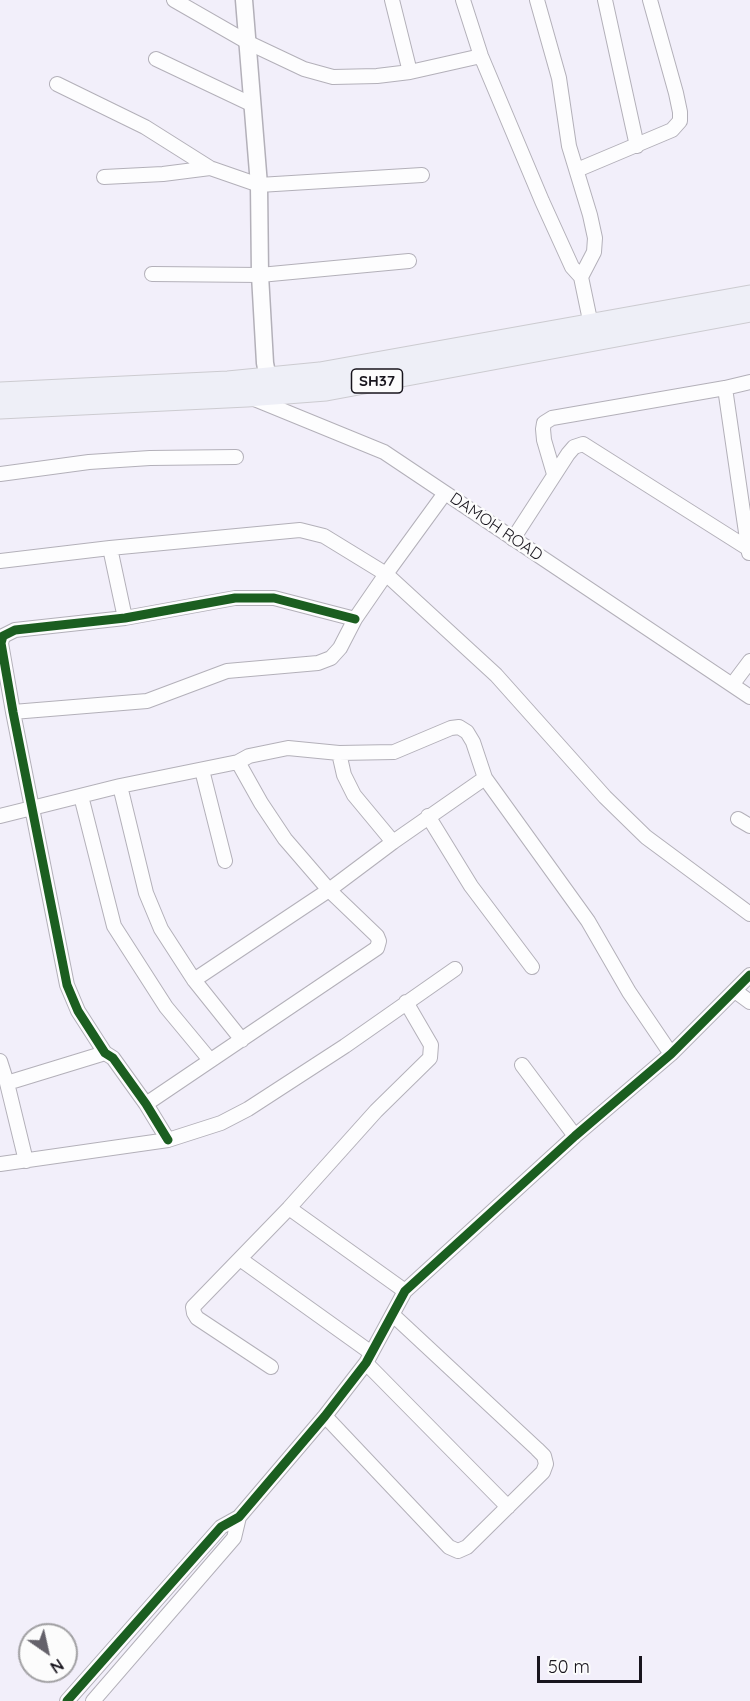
<!DOCTYPE html>
<html>
<head>
<meta charset="utf-8">
<style>
  body { margin:0 }
  #map { position:relative; width:750px; height:1701px; overflow:hidden; background:#f2effa; font-family:Quicksand,sans-serif }
  canvas { display:block }
  .north { position:absolute; left:18px; top:1623px; width:60px; height:60px; box-sizing:border-box; background:#fcfcfc; border:2px solid #a1a0a3; border-radius:50%; rotate:146deg; font-size:16px; font-weight:700; line-height:24px; text-align:center; color:#18151d }
  .north::after { content:''; display:block; margin:auto; width:21px; height:27px; background:#64616a; clip-path:polygon(50% 0,100% 100%,50% 72%,0 100%) }
  .scale { position:absolute; left:537px; top:1656px; width:105px; height:27px; box-sizing:border-box; border:3px solid #18151d; border-top:0; padding-left:8px; font-size:18px; line-height:21px; white-space:nowrap; color:#18151d; -webkit-text-stroke:4px #fcfcfc; paint-order:stroke }
</style>
</head>
<body>
<div id="map">
<canvas width="750" height="1701"></canvas>
<div class="north">N</div>
<div class="scale">50 m</div>
</div>
<script>
const ctx = document.querySelector('canvas').getContext('2d');
ctx.lineJoin = 'round';
const shape = rows => new Path2D(rows.map(r => 'M' + r).join(''));
function strokePath(path, color, width, dash) { ctx.strokeStyle = color; ctx.lineWidth = width; ctx.lineCap = dash ? 'butt' : 'round'; ctx.setLineDash(dash || []); ctx.stroke(path); }
function drawText(font, color, halo, rows, align = 'center') {
  ctx.font = font + ' Quicksand,sans-serif'; ctx.lineWidth = 5; ctx.setLineDash([]); ctx.textBaseline = 'middle'; ctx.strokeStyle = halo; ctx.fillStyle = color; for (const [text, x, y, turn = 0] of rows) {
    ctx.save(); ctx.translate(x, y); ctx.rotate((+turn || 0) * Math.PI / 180); ctx.textAlign = isNaN(turn) ? turn : align; if (halo) ctx.strokeText(text, 0, 0); ctx.fillText(text, 0, 0); ctx.restore();
  }
}
const minor = shape([
  [174,0,249,43,304,69,333,77,377,76,410,72,481,56],
  [392,0,410,72],
  [463,0,481,56,542,201,572,267,581,277,591,325],
  [537,0,559,78,569,146,590,215,595,238,594,252,581,277],
  [605,0,637,146],
  [156,59,253,105],
  [57,84,145,127,210,168,259,185,422,175],
  [577,170,672,130,680,121,680,112,676,93,650,0],
  [104,177,163,174,210,168],
  [152,274,260,275,409,261],
  [725,388,749,553],
  [252,398,384,452,750,697],
  [0,474,89,462,150,458,236,457],
  [554,474,544,440,543,429,544,423,552,418,725,388,750,382],
  [513,539,568,454,574,447,583,444,749,549],
  [110,548,125,618],
  [0,561,110,548,300,530,324,536,386,574,496,675,605,797,646,837,750,914],
  [732,685,750,661],
  [13,712,147,701,227,671,318,663,331,658,340,648,355,619,386,574,445,493],
  [339,753,344,775,354,795,393,842],
  [202,770,225,861],
  [120,786,146,893,161,929,194,980,242,1040],
  [81,796,114,926,166,1007,210,1060],
  [0,816,120,786,238,762,249,756,288,748,339,753,394,752,451,728,459,727,467,732,473,742,485,778,588,921,629,992,671,1054],
  [428,816,471,886,532,967],
  [738,819,750,826],
  [194,980,329,890,393,842,485,778],
  [735,991,750,1002],
  [0,1061,7,1083,26,1161],
  [522,1065,575,1136],
  [7,1083,105,1053],
  [146,1104,377,948,379,941,377,936,329,890,285,839,261,803,238,762],
  [168,1140,146,1104,113,1058,105,1053,78,1011,67,985,13,712,1,643,3,636,15,630,125,618,235,598,274,598,355,619],
  [0,1164,168,1140,221,1123,248,1109,345,1046,455,969],
  [289,1208,405,1291],
  [240,1259,370,1352],
  [366,1363,508,1507],
  [271,1367,197,1318,194,1313,193,1307,289,1208,376,1111,430,1058,431,1045,406,1002],
  [325,1416,449,1547,458,1551,467,1547,543,1472,546,1464,544,1456,537,1449,393,1315],
  [67,1701,221,1527,239,1517,325,1416,366,1363,405,1291,575,1136,671,1054,750,975],
  [93,1701,234,1538,239,1517]
]);
const tertiary = shape([
  [244,0,259,185,260,275,265,363,270,388]
]);
const primary = shape([
  [0,393,228,382,320,373,750,296],
  [0,408,247,396,326,390,750,311]
]);
strokePath(minor, '#b3b0b9', 16);
strokePath(tertiary, '#b3b0b9', 19);
strokePath(primary, '#cccbd0', 23);
strokePath(minor, '#fdfdfe', 14);
strokePath(tertiary, '#fdfdfe', 16);
strokePath(primary, '#eeeff7', 21);
strokePath(shape([
  [168,1140,146,1104,113,1058,105,1053,78,1011,67,985,13,712,1,643,3,636,15,630,125,618,235,598,274,598,355,619],
  [67,1701,221,1527,239,1517,325,1416,366,1363,405,1291,575,1136,671,1054,750,975]
]), '#1b5e20', 9);
for (const [x, y, w] of [
  [377,381,51]
]) { const box = new Path2D(); box.roundRect(x - w / 2, y - 12, w, 24, 4.5); ctx.fillStyle = '#fcfcfc'; ctx.fill(box); strokePath(box, '#18151d', 1.5); }
drawText('bold 15px', '#18151d', null, [
  ["SH37",377,381]
]);
drawText('16px', '#18151d', '#fcfcfc', [
  ["DAMOH ROAD",496,527,34]
]);
</script>
</body>
</html>
